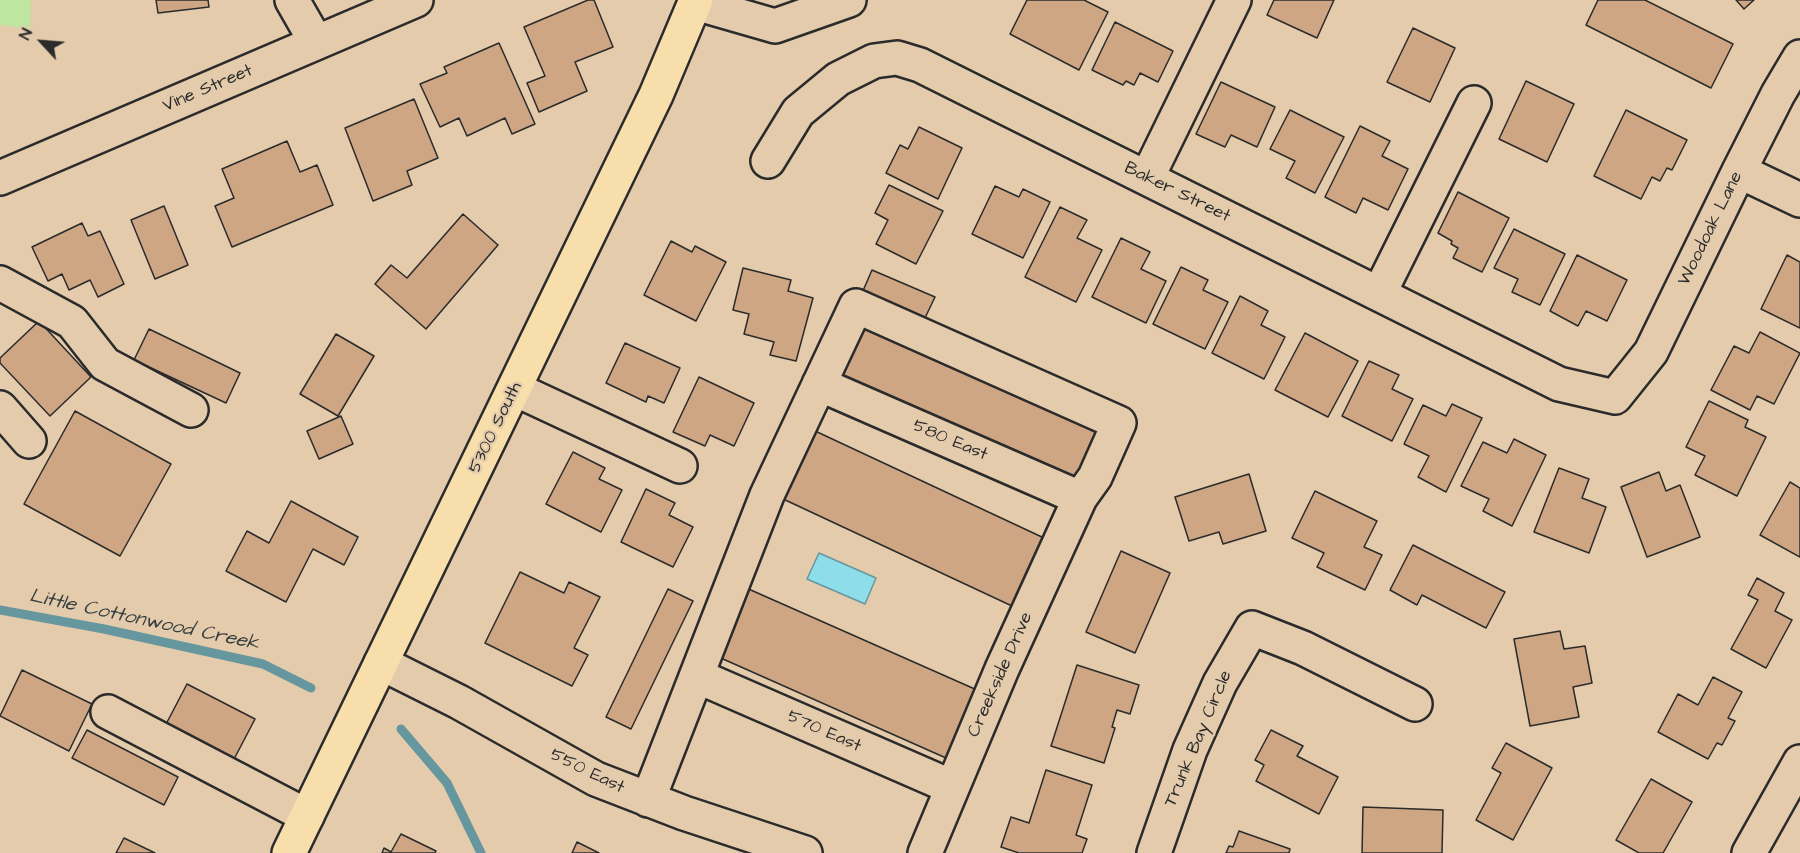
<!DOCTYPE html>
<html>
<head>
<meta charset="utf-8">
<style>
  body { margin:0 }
  #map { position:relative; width:1800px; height:853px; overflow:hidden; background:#e3cbab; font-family:"Architects Daughter",sans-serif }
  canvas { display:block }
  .north { position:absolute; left:12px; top:12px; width:60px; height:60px; -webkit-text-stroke:4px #e3cbab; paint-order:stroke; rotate:296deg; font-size:16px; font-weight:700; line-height:24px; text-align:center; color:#2b2b2b }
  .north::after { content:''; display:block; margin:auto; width:21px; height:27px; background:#2b2b2b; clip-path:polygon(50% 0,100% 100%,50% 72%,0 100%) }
</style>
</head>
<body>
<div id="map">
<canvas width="1800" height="853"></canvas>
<div class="north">N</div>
</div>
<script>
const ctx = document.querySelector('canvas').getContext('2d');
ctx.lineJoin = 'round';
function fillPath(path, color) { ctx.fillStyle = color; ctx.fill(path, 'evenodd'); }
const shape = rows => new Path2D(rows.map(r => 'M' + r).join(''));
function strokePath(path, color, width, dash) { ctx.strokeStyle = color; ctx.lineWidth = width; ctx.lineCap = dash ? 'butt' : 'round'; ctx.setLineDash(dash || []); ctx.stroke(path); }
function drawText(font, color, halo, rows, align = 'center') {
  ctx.font = font + ' "Architects Daughter",sans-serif'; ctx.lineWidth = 4.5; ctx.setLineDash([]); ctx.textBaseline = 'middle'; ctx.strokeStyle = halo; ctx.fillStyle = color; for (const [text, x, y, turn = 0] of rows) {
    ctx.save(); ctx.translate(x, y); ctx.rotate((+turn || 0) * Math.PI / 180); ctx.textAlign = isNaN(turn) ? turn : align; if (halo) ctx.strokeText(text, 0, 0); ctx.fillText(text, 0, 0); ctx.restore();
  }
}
fillPath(shape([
  [0,0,31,0,30,29,0,25]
]), '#bfe6a1');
const water = shape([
  [819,553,876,578,865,604,807,579,819,553]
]);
fillPath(water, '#8edeea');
strokePath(water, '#66969e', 1.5);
strokePath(shape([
  [0,610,104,629,263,664,311,688],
  [401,729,447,783,481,853]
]), '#66969e', 9);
const building = shape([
  [156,0,208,0,209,7,158,13,156,0],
  [588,0,594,0,613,47,575,62,587,91,539,112,527,83,545,76,524,27,588,0],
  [1027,0,1084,0,1108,12,1079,70,1010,34,1027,0],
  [1274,0,1334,0,1317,38,1267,15,1274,0],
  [1598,0,1645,0,1733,44,1711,88,1586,25,1598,0],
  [1736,0,1754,0,1744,9,1736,0],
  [1115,22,1173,51,1158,82,1140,73,1134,85,1126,81,1123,85,1092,70,1115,22],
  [1413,28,1455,48,1430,102,1387,82,1413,28],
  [499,43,535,124,512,134,505,118,467,136,459,118,440,127,420,84,447,73,444,67,499,43],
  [1526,81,1574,104,1547,162,1499,139,1526,81],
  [1221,82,1275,107,1257,147,1231,135,1225,147,1196,134,1221,82],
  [414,99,438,158,407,171,412,185,373,201,345,128,414,99],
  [1290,110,1344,137,1315,193,1286,178,1295,161,1270,149,1290,110],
  [1626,110,1687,140,1672,170,1667,168,1660,181,1652,177,1641,199,1594,176,1626,110],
  [1360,126,1390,141,1382,156,1408,169,1388,210,1363,198,1356,213,1325,197,1360,126],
  [919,127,962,148,938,199,886,173,900,145,908,149,919,127],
  [287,141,300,172,317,165,333,205,232,247,215,206,234,198,222,169,287,141],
  [889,185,943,211,916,264,876,244,888,220,875,213,889,185],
  [995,186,1019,197,1023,189,1050,202,1023,258,972,234,995,186],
  [1458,192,1509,218,1482,272,1453,258,1458,248,1451,244,1452,241,1438,233,1458,192],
  [164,206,188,265,155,279,131,220,164,206],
  [1060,207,1087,220,1077,238,1102,250,1076,302,1025,277,1060,207],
  [463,214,498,245,426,329,375,284,391,265,407,278,463,214],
  [82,223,88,236,100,231,124,284,98,297,90,280,69,290,62,274,48,281,32,247,82,223],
  [1514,229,1565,254,1540,305,1512,292,1518,279,1494,268,1514,229],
  [1121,238,1150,252,1141,269,1166,281,1146,323,1092,297,1121,238],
  [671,241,692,252,695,246,726,262,696,321,644,295,671,241],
  [1577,255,1627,280,1607,321,1586,311,1578,326,1550,311,1577,255],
  [1787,255,1800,262,1800,328,1761,309,1787,255],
  [1181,267,1208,280,1203,290,1228,302,1205,349,1153,324,1181,267],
  [743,268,791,280,788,291,813,298,796,361,770,355,774,342,744,334,749,314,733,310,743,268],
  [872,270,935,297,924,320,862,293,872,270],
  [1240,296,1268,311,1261,325,1285,337,1264,379,1212,353,1240,296],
  [39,321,91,377,50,416,0,363,0,358,39,321],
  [860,323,1104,433,1081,484,836,374,860,323],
  [149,329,240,373,226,403,134,360,149,329],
  [1760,332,1800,353,1774,404,1757,396,1750,410,1711,390,1734,346,1749,353,1760,332],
  [1305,333,1358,361,1328,417,1275,390,1305,333],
  [336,334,374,356,338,416,300,394,336,334],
  [625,343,680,368,664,403,648,396,646,402,606,383,625,343],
  [1369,361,1399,375,1392,389,1413,399,1392,441,1342,416,1369,361],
  [699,377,754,403,734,446,710,435,705,446,673,432,699,377],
  [1709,401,1748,420,1745,427,1766,437,1737,496,1695,475,1705,456,1686,447,1709,401],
  [1452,404,1482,418,1446,492,1418,477,1429,456,1404,444,1423,405,1446,416,1452,404],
  [75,411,171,464,120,556,24,504,75,411],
  [341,416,353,444,319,459,307,431,341,416],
  [813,430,1044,538,1012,606,781,498,813,430],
  [1514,439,1546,455,1512,526,1483,511,1489,499,1461,486,1483,442,1507,453,1514,439],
  [573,452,605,468,599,479,622,490,601,532,546,504,573,452],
  [1559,468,1589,479,1582,498,1606,507,1589,553,1534,532,1559,468],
  [1659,472,1666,491,1680,485,1700,537,1647,557,1621,487,1659,472],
  [1249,474,1266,531,1223,544,1219,532,1189,541,1175,497,1249,474],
  [1790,482,1800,488,1800,557,1760,535,1790,482],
  [646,489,675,503,669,515,693,527,673,567,621,542,646,489],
  [1315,491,1377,521,1364,547,1382,555,1365,590,1317,567,1324,553,1292,538,1315,491],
  [291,501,358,537,344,565,313,549,286,602,226,571,247,531,269,543,291,501],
  [1413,545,1505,592,1486,628,1422,595,1417,605,1390,590,1413,545],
  [1121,551,1170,573,1135,653,1086,632,1121,551],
  [520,572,564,593,569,582,600,597,574,648,588,655,572,686,485,643,520,572],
  [1757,578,1784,593,1775,611,1792,620,1766,668,1731,649,1758,600,1748,595,1757,578],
  [744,587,977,690,946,758,714,655,744,587],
  [668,589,693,601,631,729,606,717,668,589],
  [1560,631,1564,649,1585,646,1592,683,1573,687,1579,717,1530,726,1514,639,1560,631],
  [1077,665,1139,685,1130,714,1117,710,1112,727,1115,728,1104,763,1051,746,1077,665],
  [22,670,92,704,69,751,0,716,22,670],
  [1713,677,1742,692,1728,718,1735,721,1722,745,1717,743,1708,759,1658,732,1678,694,1698,705,1713,677],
  [187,684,255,719,232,763,164,728,187,684],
  [87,730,178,777,164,805,72,758,87,730],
  [1271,730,1303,746,1297,756,1338,777,1319,814,1256,781,1264,765,1255,760,1271,730],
  [1506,743,1552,768,1513,840,1476,820,1501,773,1492,768,1506,743],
  [1046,770,1092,785,1076,835,1087,839,1082,853,1019,853,1001,847,1011,817,1029,823,1046,770],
  [1651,779,1692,802,1663,853,1639,853,1616,840,1651,779],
  [1363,807,1443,810,1442,853,1362,853,1363,807],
  [1239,831,1290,849,1289,853,1226,853,1229,846,1233,847,1239,831],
  [401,834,436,851,435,853,382,853,384,848,391,852,401,834],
  [124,838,155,853,116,853,124,838],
  [577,842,599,853,572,853,577,842]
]);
fillPath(building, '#cea684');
strokePath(building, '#2b2b2b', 1.5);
const minor = shape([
  [292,0,316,42],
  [695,3,775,26,849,0],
  [768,161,798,112,838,79,874,61,897,58,920,65,1559,384,1615,397,1651,352,1739,171,1778,94,1800,57],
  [1739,171,1800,200],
  [0,178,416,0],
  [1147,178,1234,0],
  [0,283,72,322,105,364,191,410],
  [1379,294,1474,103],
  [819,384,1080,498],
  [515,389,680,466],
  [0,408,29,441],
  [381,663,459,702,596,779,684,813,805,853],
  [697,676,952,787],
  [108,712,307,816],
  [648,800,767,495,856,306,1119,423,1095,477,1080,498,1002,669,925,853],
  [1154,853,1190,750,1220,683,1252,628,1303,648,1415,704],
  [1749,853,1800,762]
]);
const major = shape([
  [289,853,656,95,696,0]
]);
strokePath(minor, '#2b2b2b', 38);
strokePath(major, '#2b2b2b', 38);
strokePath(minor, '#e3cbab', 33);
strokePath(major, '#f8deab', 33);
drawText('18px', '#2b2b2b', '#e3cbab', [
  ["Vine Street",208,89,-23],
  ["Baker Street",1177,193,26],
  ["Woodoak Lane",1711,229,-64],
  ["5300 South",496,428,-64],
  ["580 East",950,441,23],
  ["Creekside Drive",1001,675,-66],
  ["570 East",824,732,24],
  ["Trunk Bay Circle",1199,739,-67],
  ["550 East",587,772,26]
]);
drawText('italic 20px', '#353d3e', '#e3cbab', [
  ["Little Cottonwood Creek",144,621,12]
]);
</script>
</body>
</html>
